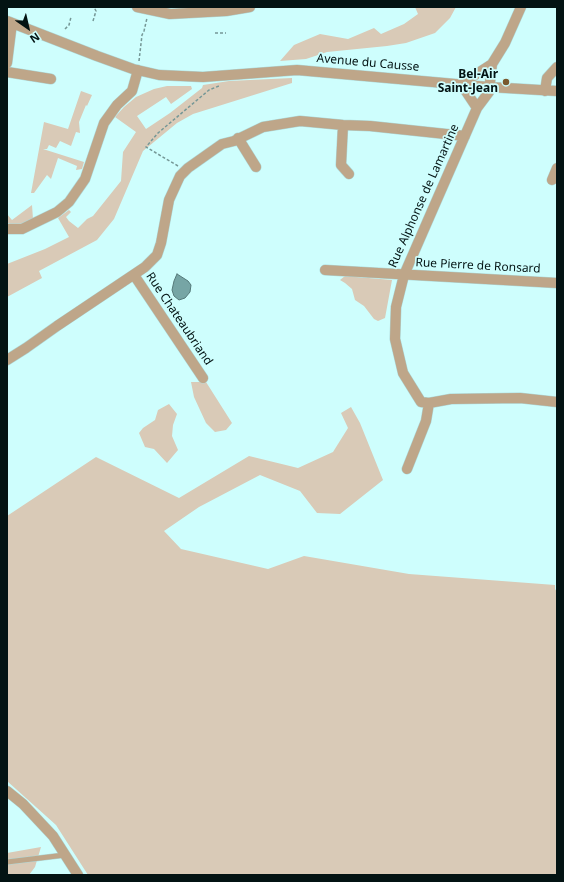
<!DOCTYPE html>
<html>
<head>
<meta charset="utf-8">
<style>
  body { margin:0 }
  #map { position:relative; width:564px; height:882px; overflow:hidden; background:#cefefd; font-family:"Noto Sans",sans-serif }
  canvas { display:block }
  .frame { position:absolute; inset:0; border:8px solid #031313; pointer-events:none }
  .north { position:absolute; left:8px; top:8px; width:40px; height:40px; -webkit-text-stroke:3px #cefefd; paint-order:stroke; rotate:146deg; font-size:11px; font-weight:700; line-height:16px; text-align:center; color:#031313 }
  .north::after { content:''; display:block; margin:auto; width:14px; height:18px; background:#031313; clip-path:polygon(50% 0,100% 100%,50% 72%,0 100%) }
</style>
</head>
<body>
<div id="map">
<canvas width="564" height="882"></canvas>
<div class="frame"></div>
<div class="north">N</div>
</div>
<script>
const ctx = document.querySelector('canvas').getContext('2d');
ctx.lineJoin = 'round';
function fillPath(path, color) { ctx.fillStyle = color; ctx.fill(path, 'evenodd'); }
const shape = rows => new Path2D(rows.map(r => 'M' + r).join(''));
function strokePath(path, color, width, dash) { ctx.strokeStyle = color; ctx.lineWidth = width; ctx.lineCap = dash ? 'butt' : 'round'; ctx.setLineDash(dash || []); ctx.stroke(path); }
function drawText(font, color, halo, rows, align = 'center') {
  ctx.font = font + ' "Noto Sans",sans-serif'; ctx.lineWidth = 3.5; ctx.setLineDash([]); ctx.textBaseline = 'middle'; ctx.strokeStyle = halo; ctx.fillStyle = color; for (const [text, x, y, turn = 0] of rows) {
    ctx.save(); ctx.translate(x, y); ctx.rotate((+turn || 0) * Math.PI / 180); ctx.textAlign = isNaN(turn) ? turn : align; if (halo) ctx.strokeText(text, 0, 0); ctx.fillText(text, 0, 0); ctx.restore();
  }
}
fillPath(shape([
  [415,7,456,7,450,18,435,33,406,43,387,46,327,52,306,59,280,61,294,45,320,34,348,39,374,28,381,34,404,24,418,14],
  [292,78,292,83,193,114,177,123,143,151,114,219,97,240,39,271,42,278,7,297,7,264,45,249,69,237,58,218,69,210,71,212,66,217,69,221,78,228,87,219,93,216,121,181,123,152,136,132,115,117,124,107,136,97,154,89,167,86,191,86,192,89,171,104,166,97,137,116,146,129,170,113,202,88,203,85,229,81],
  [81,91,92,95,87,106,86,105,79,122,80,133,76,132,71,146,60,141,56,148,49,145,47,149,43,149,84,162,82,169,76,170,77,166,58,158,51,179,47,175,34,193,31,193,44,122,68,129],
  [32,205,33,219,22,224,12,225,7,223,7,214,12,220],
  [345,276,392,280,385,318,378,321,374,319,364,306,355,300,352,289,345,283,340,280],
  [191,382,206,382,232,423,226,430,215,432,206,423,194,397],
  [169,404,177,414,173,425,172,436,178,450,167,463,154,449,145,447,139,433,143,428,155,420,158,410],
  [351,407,360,423,383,480,340,514,317,513,300,491,260,475,199,507,164,531,181,549,268,569,304,556,409,574,555,585,555,589,557,592,557,875,88,875,56,825,7,781,7,516,96,457,179,498,249,456,298,468,333,452,348,428,341,413],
  [41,847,35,867,29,875,7,875,7,853]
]), '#d9cab7');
const water = shape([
  [177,274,188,281,191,285,190,292,185,298,179,300,174,296,172,290,174,281,177,274]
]);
fillPath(water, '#76a5a5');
strokePath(water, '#547979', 1);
const lane = shape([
  [7,862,65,855]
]);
const street = shape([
  [137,7,170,14,226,11,250,7],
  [7,21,97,56,133,69,159,75,203,77,297,70,489,87,557,91],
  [7,63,12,23],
  [492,64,505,43,521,7],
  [7,72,51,79],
  [545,91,547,78,557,67],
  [343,125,341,165,349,174],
  [238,138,256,167],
  [552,180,557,168],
  [7,229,22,229,57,212,69,202,85,179,104,123,117,105,132,91,138,70],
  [325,270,557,283],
  [134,275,203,378],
  [7,360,26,348,57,326,145,267,157,255,161,243,169,200,180,176,188,168,222,144,234,141,263,127,300,121,343,125,370,126,465,136],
  [429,403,421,402,403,373,395,339,396,307,404,275,477,108,489,92,492,64,461,84,477,108],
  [407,469,426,421,429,403,451,399,520,398,557,402],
  [7,791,23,804,53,836,78,875]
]);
strokePath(lane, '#aed8d8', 6);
strokePath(street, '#aed8d8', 11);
strokePath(shape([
  [93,21,96,11,94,7],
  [65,29,69,25,71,17],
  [215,33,226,33],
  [139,61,142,35,144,31,147,18],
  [178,166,146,147,158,133,209,90,219,86]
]), '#759796', 1.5, [3, 2]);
strokePath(lane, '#bea689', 5);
strokePath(street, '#bea689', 10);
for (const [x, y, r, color] of [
  [506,82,4,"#79592e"]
]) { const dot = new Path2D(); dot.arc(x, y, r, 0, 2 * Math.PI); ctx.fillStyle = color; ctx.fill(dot); strokePath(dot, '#cefefd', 1.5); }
drawText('12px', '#031313', '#cefefd', [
  ["Avenue du Causse",368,63,5],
  ["Rue Alphonse de Lamartine",424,196,-66],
  ["Rue Pierre de Ronsard",478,266,3],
  ["Rue Chateaubriand",179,319,56]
]);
drawText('bold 12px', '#031313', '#cefefd', [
  ["Bel-Air",498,75],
  ["Saint-Jean",498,89]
], 'right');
</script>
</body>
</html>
